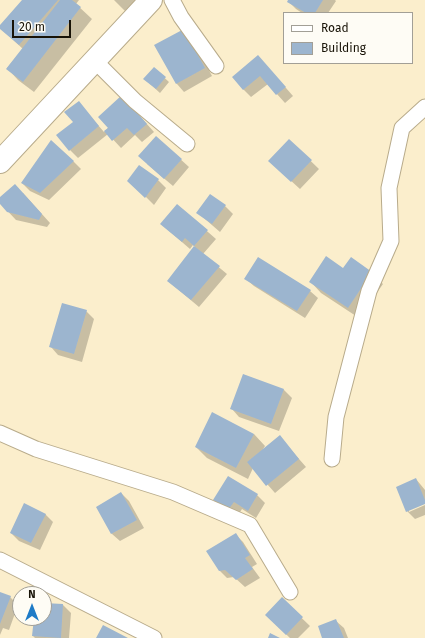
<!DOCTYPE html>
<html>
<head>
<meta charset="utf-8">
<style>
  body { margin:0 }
  #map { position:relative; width:425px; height:638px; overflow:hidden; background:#fbeecc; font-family:"Fira Sans",sans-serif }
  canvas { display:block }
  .legend { position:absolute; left:283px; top:12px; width:130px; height:52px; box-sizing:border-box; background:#fefcf5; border:1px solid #a29f96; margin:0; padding:5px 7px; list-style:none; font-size:12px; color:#181307 }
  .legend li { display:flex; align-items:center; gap:8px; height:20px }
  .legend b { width:20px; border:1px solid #a29f96 }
  .north { position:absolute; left:12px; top:586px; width:40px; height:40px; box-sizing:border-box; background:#fefcf5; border:1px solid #a29f96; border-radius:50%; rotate:0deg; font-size:11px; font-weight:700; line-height:16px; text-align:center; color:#181307 }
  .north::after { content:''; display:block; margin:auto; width:14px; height:18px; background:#1e7bc7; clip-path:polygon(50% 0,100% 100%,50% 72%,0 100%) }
  .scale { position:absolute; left:12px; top:20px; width:59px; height:18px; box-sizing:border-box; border:2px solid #181307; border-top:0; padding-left:5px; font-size:12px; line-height:14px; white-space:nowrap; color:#181307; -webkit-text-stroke:3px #fefcf5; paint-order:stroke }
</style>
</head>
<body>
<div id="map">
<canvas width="425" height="638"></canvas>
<ul class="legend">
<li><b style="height:5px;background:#fff"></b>Road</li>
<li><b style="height:11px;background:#9cb5cf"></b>Building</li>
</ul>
<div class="north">N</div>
<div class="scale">20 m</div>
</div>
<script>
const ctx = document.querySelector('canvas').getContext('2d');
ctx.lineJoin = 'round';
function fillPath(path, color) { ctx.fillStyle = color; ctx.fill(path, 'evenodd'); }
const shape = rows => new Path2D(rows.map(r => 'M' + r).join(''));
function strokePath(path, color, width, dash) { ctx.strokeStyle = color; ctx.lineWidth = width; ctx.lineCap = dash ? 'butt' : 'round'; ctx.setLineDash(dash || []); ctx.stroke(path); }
fillPath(shape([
  [23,0,79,0,76,4,92,19,34,92,18,80,7,68,23,49,0,28,0,26],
  [114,0,136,0,125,11],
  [289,0,335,0,336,1,328,13,302,13,296,9,288,1],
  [191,38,212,76,184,92,177,84,156,46],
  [258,56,293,96,285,103,268,84,251,97,243,89],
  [154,68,169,82,160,93,149,83],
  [78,102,104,132,130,105,154,132,142,142,135,135,121,148,108,134,78,158,70,150],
  [156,137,189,167,173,186,147,164],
  [289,140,319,169,300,189,277,168],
  [73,161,81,169,49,200,30,191,22,183],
  [139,166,158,180,166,188,154,205,137,188],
  [23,193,50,223,47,227,16,220,0,203,0,198],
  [210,195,225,206,233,214,220,232,198,213],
  [177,205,216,239,203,254,227,274,199,307,168,281,195,247,193,245,190,249,161,224],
  [343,270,371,273,383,284,359,318,321,293,310,281],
  [246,279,310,291,318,298,305,318,254,286],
  [86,311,94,319,82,362,58,355,51,347],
  [244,375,284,390,292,398,279,431,239,417,232,409],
  [254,434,265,446,262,451,280,437,306,467,275,493,253,468,248,479,207,458,196,447],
  [228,477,257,495,265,503,256,518,242,509,237,517,222,508,214,500],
  [416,479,425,490,425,503,409,510,409,512,425,505,425,515,415,519,407,511],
  [121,493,129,501,144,528,120,541,112,534,97,507],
  [45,514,53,522,40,550,19,541,11,533],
  [235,534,243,542,257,564,252,567,260,578,245,587,234,577,227,578,219,570],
  [0,593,10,597,18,605,9,630,3,628,0,635],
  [282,599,310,626,298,638,290,638,266,615],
  [44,604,63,605,71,613,69,638,35,638,33,636,35,618,44,618],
  [336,621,344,628,348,638,323,638]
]), '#0003');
fillPath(shape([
  [22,0,58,0,19,45,0,29,0,25],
  [60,0,72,0,81,7,23,82,6,69],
  [288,0,323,0,315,13,306,13,287,2],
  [184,29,205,68,176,84,154,45],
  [258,55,286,87,276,95,260,76,243,90,232,77],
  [154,67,166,77,156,89,143,79],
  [122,95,147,124,134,135,127,128,112,141,104,131,108,128,98,117],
  [79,101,99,126,69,151,56,135,73,122,64,112],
  [156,136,182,159,164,179,138,156],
  [289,139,312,160,291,182,268,161],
  [51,140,74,161,40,193,21,183],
  [139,165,159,179,145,198,127,181],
  [15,184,42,214,39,220,7,212,0,204,0,197],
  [210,194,226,205,212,224,196,213],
  [177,204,208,230,194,246,185,238,182,242,160,224],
  [194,246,220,266,191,300,167,281],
  [326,256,343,268,351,257,372,272,348,308,309,282],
  [258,257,311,290,297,311,244,279],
  [62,303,87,310,74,354,49,347],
  [243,374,284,389,271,424,230,409],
  [212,412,254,434,236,468,195,447],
  [280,435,299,459,266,486,247,462],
  [228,476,258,494,248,511,234,502,228,510,213,500],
  [416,478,425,500,425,504,406,512,396,487],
  [121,492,137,520,111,534,96,507],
  [24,503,46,514,31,543,10,533],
  [236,533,250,555,245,558,253,569,236,580,225,570,219,571,206,551],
  [0,592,11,596,0,624],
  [282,597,303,617,286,635,265,615],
  [44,603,63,604,61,638,32,636,34,618,44,618],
  [336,619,344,638,322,638,318,626],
  [103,625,128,638,96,638],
  [270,633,280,638,268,638]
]), '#9cb5cf');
const street = shape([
  [172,0,181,17,216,66],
  [94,60,135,101,187,144],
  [0,433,36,449,173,492,250,525,290,592],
  [332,459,336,417,369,291,391,241,389,188,402,128,425,107],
  [0,560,154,638]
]);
const secondary = shape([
  [0,162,151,0]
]);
strokePath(street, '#b8ab8b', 17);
strokePath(secondary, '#b8ab8b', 24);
strokePath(street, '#fff', 15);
strokePath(secondary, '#fff', 22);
</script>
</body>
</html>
